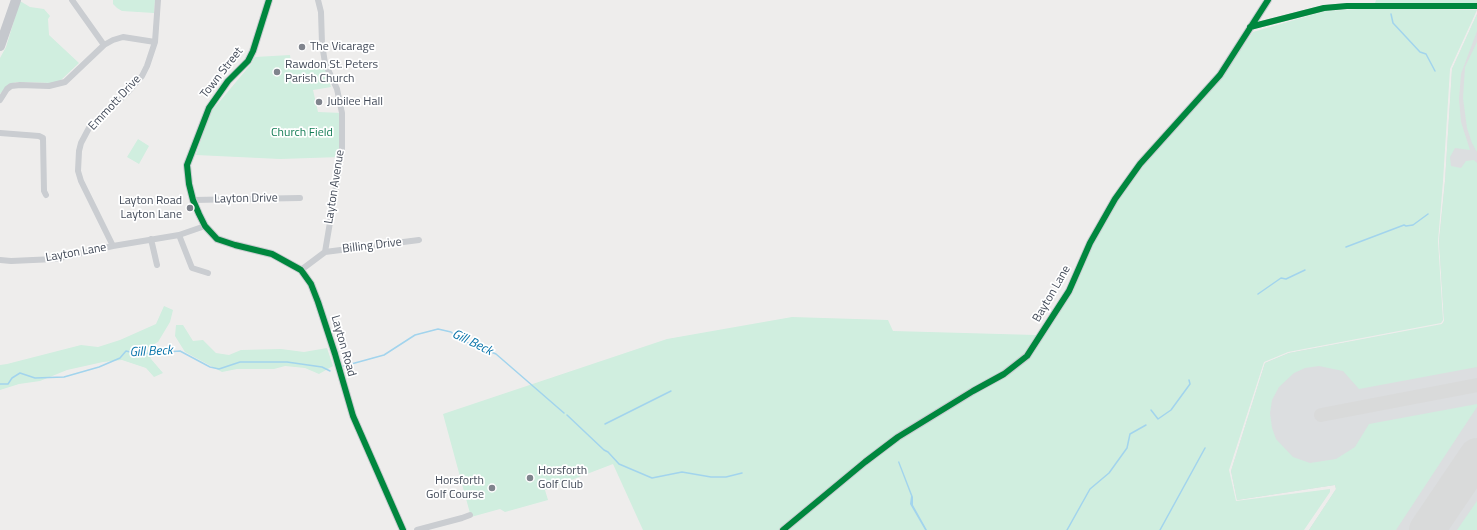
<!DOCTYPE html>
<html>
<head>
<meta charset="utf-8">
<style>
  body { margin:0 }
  canvas { display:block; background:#eeedec }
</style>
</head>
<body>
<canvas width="1477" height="530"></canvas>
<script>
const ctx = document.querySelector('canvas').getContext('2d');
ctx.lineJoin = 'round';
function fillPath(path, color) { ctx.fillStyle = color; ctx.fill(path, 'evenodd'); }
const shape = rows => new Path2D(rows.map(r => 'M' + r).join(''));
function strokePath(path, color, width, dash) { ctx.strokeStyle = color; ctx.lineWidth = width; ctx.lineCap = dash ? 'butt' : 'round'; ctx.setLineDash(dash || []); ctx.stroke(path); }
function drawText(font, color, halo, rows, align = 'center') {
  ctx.font = font + ' "Titillium Web",sans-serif'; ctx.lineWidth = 3.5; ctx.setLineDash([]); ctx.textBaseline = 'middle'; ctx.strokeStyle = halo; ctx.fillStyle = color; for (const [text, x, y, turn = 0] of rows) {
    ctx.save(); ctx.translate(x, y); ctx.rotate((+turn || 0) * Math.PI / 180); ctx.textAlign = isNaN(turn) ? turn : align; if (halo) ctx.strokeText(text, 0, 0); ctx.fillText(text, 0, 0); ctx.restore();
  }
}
fillPath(shape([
  [1477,14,1477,530,1309,530,1336,489,1335,485,1237,500,1231,471,1265,363,1289,353,1442,325,1444,321,1439,241,1445,181,1452,69]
]), '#dcdee0');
fillPath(shape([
  [113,0,155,0,154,13,122,11,117,8,113,4],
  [1376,0,1477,0,1477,3,1375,3],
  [20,1,30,7,44,9,50,16,48,19,49,35,79,63,60,81,52,83,17,82,9,84,0,94,0,58,6,47],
  [1376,8,1477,10,1450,69,1443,181,1438,241,1443,320,1441,323,1288,352,1264,362,1229,470,1236,501,1330,489,1330,492,1304,530,643,530,613,464,545,490,548,500,505,512,500,509,471,517,443,414,667,339,792,317,888,320,893,331,1036,335,1043,337,1116,202,1155,151,1214,87,1253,32,1325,11],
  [1477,14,1477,31,1461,74,1459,99,1461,122,1470,150,1455,148,1450,157,1451,166,1461,168,1466,161,1474,160,1477,163,1477,367,1359,389,1343,371,1319,366,1305,368,1294,373,1279,387,1272,400,1270,413,1272,428,1276,439,1293,457,1310,463,1336,459,1355,447,1369,424,1477,404,1477,407,1396,530,1309,530,1336,489,1335,485,1237,500,1231,471,1265,363,1289,353,1442,324,1444,321,1439,241,1445,181,1452,69],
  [1477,42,1477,152,1472,143,1467,128,1463,98,1465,67],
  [290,55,292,69,325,66,331,87,313,90,318,112,342,113,341,157,280,159,196,155,210,113,251,64,255,57],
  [138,139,149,146,139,164,127,157],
  [164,306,173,310,170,322,158,342,147,348,151,359,163,373,154,377,146,368,122,360,103,362,67,370,40,381,19,384,0,390,0,365,7,364,81,345,98,347,120,340,156,324],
  [176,325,183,325,193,341,203,340,216,353,229,355,241,350,281,349,304,352,327,348,333,366,319,374,305,368,285,366,274,369,237,369,222,372,185,352,175,336],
  [1477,501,1477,530,1457,530]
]), '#d0eedf');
fillPath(shape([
  [899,461,913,497,913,505,927,530,925,530,910,504,911,496,898,462]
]), '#a2d4ed');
strokePath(shape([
  [1391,14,1393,23,1420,52,1426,54,1435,71],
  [1346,247,1404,225,1406,226,1413,225,1428,214],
  [1258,294,1281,278,1286,279,1305,270],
  [344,366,384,355,415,335,438,329,451,332,459,339,496,354,564,413],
  [0,384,8,384,12,378,20,373,35,378,64,377,99,367,120,358,126,351,139,354,180,351,210,367,219,369,240,362,287,362,322,367,330,371],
  [1151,410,1158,419,1171,410,1190,384,1189,380],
  [567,415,604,450,608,452,619,464,652,478,682,472,711,477,726,477,742,473],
  [605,424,671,391],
  [1067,530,1090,489,1109,473,1127,448,1130,434,1146,425],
  [1160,530,1205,448]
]), '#a2d4ed', 1.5);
strokePath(shape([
  [1321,415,1477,385]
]), '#d9dada', 14);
strokePath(shape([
  [1427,530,1477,456]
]), '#d9dada', 36);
strokePath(shape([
  [72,0,104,45],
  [1250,27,1324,8,1347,6,1477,6],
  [0,100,7,89,11,86,20,85,49,86,65,82,104,45,113,40,123,37,155,42],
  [0,133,39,136,43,138,44,191,46,195],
  [193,200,300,198],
  [179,235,192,268,208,273],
  [151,239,157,265],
  [113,246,81,181,78,171,79,151,81,143,89,128,127,93,142,76,147,66,155,42,158,0],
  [325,252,419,240],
  [0,260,11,261,55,259,113,246,179,235,205,226],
  [301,270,325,252,342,151,342,113,337,89,325,63,322,44,321,12,318,0],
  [417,530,462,518,470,515]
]), '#cacdd1', 6);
strokePath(shape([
  [269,0,253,51,248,61,228,81,209,108,187,165,189,184,193,200,199,214,205,226,217,239,235,245,272,254,301,270,311,284,318,302,335,354,353,416,403,530],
  [783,530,865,462,898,437,973,391,1004,374,1027,356,1069,291,1090,243,1115,199,1140,164,1220,75,1268,0]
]), '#cacdd1', 8);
strokePath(shape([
  [0,46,16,0]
]), '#c5c8cd', 10);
strokePath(shape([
  [269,0,253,51,248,61,228,81,209,108,187,165,189,184,193,200,199,214,205,226,217,239,235,245,272,254,301,270,311,284,318,302,335,354,353,416,403,530],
  [1250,27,1324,8,1347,6,1477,6],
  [783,530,865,462,898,437,973,391,1004,374,1027,356,1069,291,1090,243,1115,199,1140,164,1220,75,1268,0]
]), '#00873e', 6);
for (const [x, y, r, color] of [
  [302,47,4,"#80848d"],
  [277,72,4,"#80848d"],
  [319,102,4,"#80848d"],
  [190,208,4,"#80848d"],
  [530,478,4,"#80848d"],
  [492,488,4,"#80848d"]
]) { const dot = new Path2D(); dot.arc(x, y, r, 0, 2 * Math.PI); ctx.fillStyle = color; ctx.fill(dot); strokePath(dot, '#fff', 1.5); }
drawText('12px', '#444c5a', '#fff', [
  ["The Vicarage",310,47],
  ["Rawdon St. Peters",285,65],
  ["Parish Church",285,79],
  ["Jubilee Hall",327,102],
  ["Layton Road",182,201,"right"],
  ["Layton Lane",182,215,"right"],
  ["Horsforth",538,471],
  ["Golf Club",538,485],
  ["Horsforth",484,481,"right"],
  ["Golf Course",484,495,"right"]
], 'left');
drawText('12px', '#444c5a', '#fff', [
  ["Town Street",222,73,-52],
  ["Emmott Drive",115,103,-47],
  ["Layton Avenue",335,187,-81],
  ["Layton Drive",246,199,-1],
  ["Billing Drive",372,246,-7],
  ["Layton Lane",76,253,-10],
  ["Bayton Lane",1052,294,-60],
  ["Layton Road",343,346,74]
]);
drawText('12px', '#137c55', '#fff', [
  ["Church Field",302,133]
]);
drawText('italic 13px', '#0773a9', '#fff', [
  ["Gill Beck",472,343,26],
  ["Gill Beck",151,352,-3]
]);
</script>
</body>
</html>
